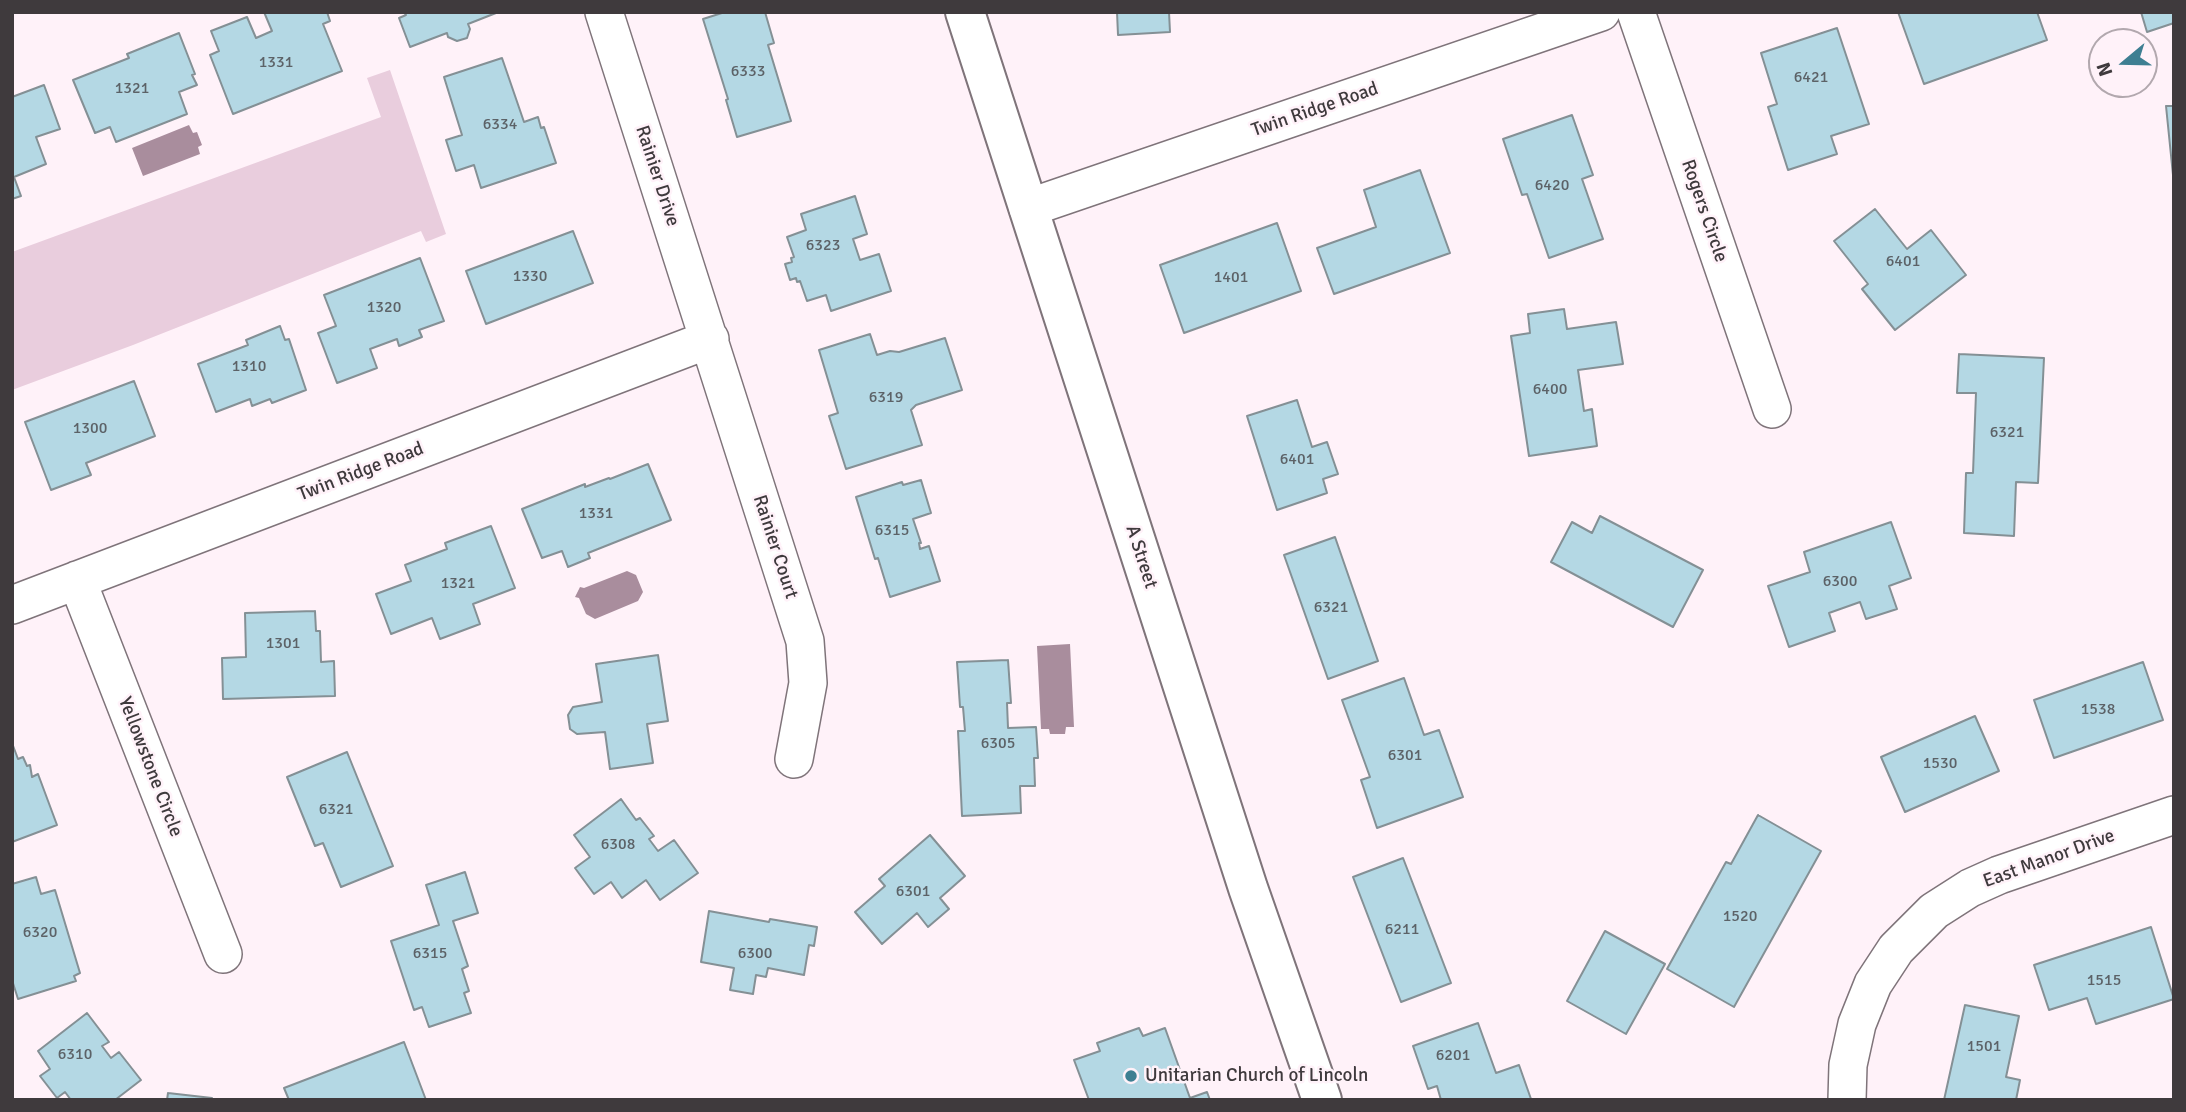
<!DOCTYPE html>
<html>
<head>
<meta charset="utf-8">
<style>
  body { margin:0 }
  #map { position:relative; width:2186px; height:1112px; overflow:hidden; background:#fff2f9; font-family:Signika,sans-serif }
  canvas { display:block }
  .frame { position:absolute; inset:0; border:14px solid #3f3a3d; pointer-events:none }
  .north { position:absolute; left:2088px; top:28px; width:70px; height:70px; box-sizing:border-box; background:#fff2f9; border:2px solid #b2a8ae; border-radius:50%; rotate:251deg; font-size:19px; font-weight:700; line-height:28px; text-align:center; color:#3f3a3d }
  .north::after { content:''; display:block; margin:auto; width:24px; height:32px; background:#3e7f92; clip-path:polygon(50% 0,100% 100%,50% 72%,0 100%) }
</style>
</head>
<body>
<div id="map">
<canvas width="2186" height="1112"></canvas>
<div class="frame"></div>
<div class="north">N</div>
</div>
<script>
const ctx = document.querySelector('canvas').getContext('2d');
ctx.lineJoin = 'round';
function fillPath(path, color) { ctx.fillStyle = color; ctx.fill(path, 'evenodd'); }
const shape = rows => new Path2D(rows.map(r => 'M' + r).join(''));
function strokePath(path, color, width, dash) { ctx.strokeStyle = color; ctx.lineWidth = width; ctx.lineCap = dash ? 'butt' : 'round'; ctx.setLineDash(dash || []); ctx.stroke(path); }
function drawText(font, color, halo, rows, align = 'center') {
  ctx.font = font + ' Signika,sans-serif'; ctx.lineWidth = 5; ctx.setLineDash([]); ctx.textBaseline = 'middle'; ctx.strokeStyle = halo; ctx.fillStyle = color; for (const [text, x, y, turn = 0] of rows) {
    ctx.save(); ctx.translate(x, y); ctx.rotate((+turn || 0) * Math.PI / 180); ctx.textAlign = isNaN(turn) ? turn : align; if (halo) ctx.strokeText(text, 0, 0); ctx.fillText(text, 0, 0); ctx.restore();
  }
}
fillPath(shape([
  [390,70,446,234,426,242,421,231,133,345,12,390,12,252,381,117,367,78]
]), '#e9cddd');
fillPath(shape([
  [189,125,193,133,197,132,202,145,198,147,200,154,143,176,132,148],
  [627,571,636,575,643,592,638,601,595,619,586,614,579,598,575,597,580,587,584,588],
  [1070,644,1074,727,1066,727,1065,734,1050,734,1049,729,1041,729,1037,646]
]), '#a98d9d');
const building = shape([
  [264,12,327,12,330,21,323,24,342,71,233,114,210,55,219,51,211,31,247,17,256,38,272,31,264,12],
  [404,12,496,12,496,13,468,24,470,29,467,38,457,41,448,37,447,33,410,47,399,18,406,15,404,12],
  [725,12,765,12,774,43,768,45,791,121,737,137,726,100,728,99,703,19,725,12],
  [1117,12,1169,12,1170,32,1118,35,1117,12],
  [1898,12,2037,12,2047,40,1924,84,1898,12],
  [2141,12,2174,12,2174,23,2147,32,2141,12],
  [1837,28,1869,124,1831,136,1837,154,1788,170,1768,107,1777,104,1761,53,1837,28],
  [179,33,195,74,192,75,197,85,179,92,187,114,116,142,110,127,95,133,73,80,129,58,127,54,179,33],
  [502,58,524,122,538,117,541,128,544,127,556,163,481,188,474,165,456,171,446,140,462,135,444,77,502,58],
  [44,85,60,129,36,137,46,164,14,177,21,196,12,199,12,97,44,85],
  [2166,106,2174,106,2174,185,2166,106],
  [1572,115,1593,175,1582,179,1603,239,1549,258,1527,194,1522,195,1503,139,1572,115],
  [1420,170,1450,253,1334,294,1317,248,1376,227,1364,190,1420,170],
  [855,196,867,234,853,239,860,260,879,254,891,291,831,311,826,295,807,301,800,281,797,282,796,278,790,280,785,264,792,262,791,258,794,257,787,237,806,230,801,214,855,196],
  [1875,209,1907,249,1931,230,1966,275,1895,330,1862,289,1868,284,1834,241,1875,209],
  [1277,223,1301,291,1184,333,1160,265,1277,223],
  [573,231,593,283,486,324,466,271,573,231],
  [420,258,444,321,419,330,422,337,399,346,397,339,370,349,377,368,337,383,318,333,336,326,324,295,420,258],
  [1564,309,1567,329,1616,322,1623,364,1578,370,1584,411,1592,409,1597,446,1529,456,1511,336,1530,333,1528,314,1564,309],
  [280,326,285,340,289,339,306,390,272,403,270,399,252,406,250,399,216,412,198,364,248,345,246,340,280,326],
  [870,334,877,355,890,351,899,352,945,338,962,390,916,405,911,410,922,445,846,469,829,416,838,413,819,350,870,334],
  [1959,354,2044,358,2038,483,2016,482,2014,536,1964,533,1966,473,1973,473,1976,393,1957,393,1959,354],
  [134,381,155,436,86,463,91,475,51,490,25,422,134,381],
  [1297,400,1312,447,1327,442,1338,474,1323,479,1327,493,1277,510,1247,416,1297,400],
  [648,464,671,520,588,553,590,558,568,567,562,551,542,558,522,509,585,484,585,487,609,478,610,479,648,464],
  [921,480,931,513,913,519,921,543,919,543,920,549,929,546,940,581,890,597,878,558,875,559,856,497,902,482,903,485,921,480],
  [1600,516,1703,570,1673,627,1551,562,1572,522,1592,533,1600,516],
  [1891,522,1911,578,1889,586,1897,609,1866,619,1860,602,1829,613,1835,631,1789,647,1768,586,1810,572,1804,552,1891,522],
  [491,526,515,588,473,604,480,624,440,639,432,618,391,634,376,594,411,581,405,565,447,549,445,543,491,526],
  [1335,537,1378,661,1328,679,1284,555,1335,537],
  [315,611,316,631,320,631,321,662,334,661,335,696,223,699,222,658,246,657,245,613,315,611],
  [658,655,668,721,647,724,653,763,610,769,605,732,577,734,570,729,568,715,573,707,602,702,596,664,658,655],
  [1008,660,1011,703,1007,703,1008,728,1036,727,1038,758,1034,758,1035,786,1020,786,1021,813,962,816,958,731,965,731,963,707,960,707,957,662,1008,660],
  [2143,662,2163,720,2054,758,2034,700,2143,662],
  [1404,678,1424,735,1439,730,1463,797,1377,828,1361,780,1370,777,1342,700,1404,678],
  [1975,716,1999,771,1905,812,1881,757,1975,716],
  [12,743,18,759,23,757,27,766,30,765,32,777,38,774,57,825,12,842,12,743],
  [347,752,393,866,341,887,323,843,315,846,287,777,347,752],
  [621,799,636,820,640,818,654,836,649,839,658,851,674,840,698,873,660,900,646,880,622,898,611,882,594,894,575,868,590,857,574,835,621,799],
  [1758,815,1821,851,1734,1007,1667,969,1726,862,1731,864,1758,815],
  [930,835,965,876,940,898,949,909,928,927,917,913,882,944,855,912,885,886,879,879,930,835],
  [1403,858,1451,983,1401,1002,1353,877,1403,858],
  [465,872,478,913,453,921,468,966,462,969,469,991,464,993,471,1013,429,1027,422,1007,414,1010,391,941,439,925,426,885,465,872],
  [36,877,41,894,55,890,80,973,74,976,76,981,18,999,12,980,12,884,36,877],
  [709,911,769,922,770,919,817,927,814,946,809,945,804,975,768,968,766,977,756,975,753,994,730,990,734,968,701,962,709,911],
  [2151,927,2174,999,2096,1024,2087,998,2049,1010,2034,965,2151,927],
  [1605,931,1665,964,1626,1034,1567,1001,1605,931],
  [1965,1005,2019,1016,2006,1077,2020,1080,2016,1100,1944,1100,1965,1005],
  [87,1013,109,1042,102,1046,111,1058,119,1052,141,1080,115,1100,71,1100,65,1092,57,1098,40,1076,50,1069,38,1051,87,1013],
  [1478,1023,1496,1073,1519,1065,1531,1099,1441,1100,1437,1086,1428,1089,1413,1046,1478,1023],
  [1139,1028,1143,1036,1165,1028,1190,1098,1207,1092,1210,1100,1089,1100,1074,1060,1100,1051,1097,1043,1139,1028],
  [404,1042,426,1100,289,1100,284,1088,404,1042],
  [168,1093,212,1098,212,1100,167,1100,168,1093]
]);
fillPath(building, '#b4d8e4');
strokePath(building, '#849095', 2);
const minor = shape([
  [604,12,805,641,808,683,794,759],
  [1636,12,1772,409],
  [1028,208,1601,12],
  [77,580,223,954],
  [12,605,710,339],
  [1847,1100,1848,1065,1857,1024,1873,984,1896,949,1934,911,1970,888,1999,875,2174,815]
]);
const secondary = shape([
  [965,12,1248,888,1322,1100]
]);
strokePath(minor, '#7f747a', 40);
strokePath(secondary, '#7f747a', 42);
strokePath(minor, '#fff', 37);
strokePath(secondary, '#fff', 38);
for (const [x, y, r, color] of [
  [1131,1076,7,"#3e7f92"]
]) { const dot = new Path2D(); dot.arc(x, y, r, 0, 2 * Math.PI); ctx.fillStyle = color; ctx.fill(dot); strokePath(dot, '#fff2f9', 2.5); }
drawText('16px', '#5c6267', null, [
  ["1331",276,63],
  ["6333",748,72],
  ["6421",1811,78],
  ["1321",132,89],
  ["6334",500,125],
  ["6420",1552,186],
  ["6323",823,246],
  ["6401",1903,262],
  ["1330",530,277],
  ["1401",1231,278],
  ["1320",384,308],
  ["1310",249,367],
  ["6400",1550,390],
  ["6319",886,398],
  ["1300",90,429],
  ["6321",2007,433],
  ["6401",1297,460],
  ["1331",596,514],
  ["6315",892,531],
  ["6300",1840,582],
  ["1321",458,584],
  ["6321",1331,608],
  ["1301",283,644],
  ["1538",2098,710],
  ["6305",998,744],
  ["6301",1405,756],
  ["1530",1940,764],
  ["6321",336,810],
  ["6308",618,845],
  ["6301",913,892],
  ["1520",1740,917],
  ["6211",1402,930],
  ["6320",40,933],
  ["6315",430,954],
  ["6300",755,954],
  ["1515",2104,981],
  ["1501",1984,1047],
  ["6310",75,1055],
  ["6201",1453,1056]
]);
drawText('19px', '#3f3a3d', '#fff2f9', [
  ["Twin Ridge Road",1315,110,-19],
  ["Rainier Drive",657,176,72],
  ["Rogers Circle",1704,211,71],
  ["Twin Ridge Road",361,472,-21],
  ["Rainier Court",775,547,72],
  ["A Street",1141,557,72],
  ["Yellowstone Circle",150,767,69],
  ["East Manor Drive",2049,859,-20]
]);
drawText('19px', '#3f3a3d', '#fff2f9', [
  ["Unitarian Church of Lincoln",1145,1076]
], 'left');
</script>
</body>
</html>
